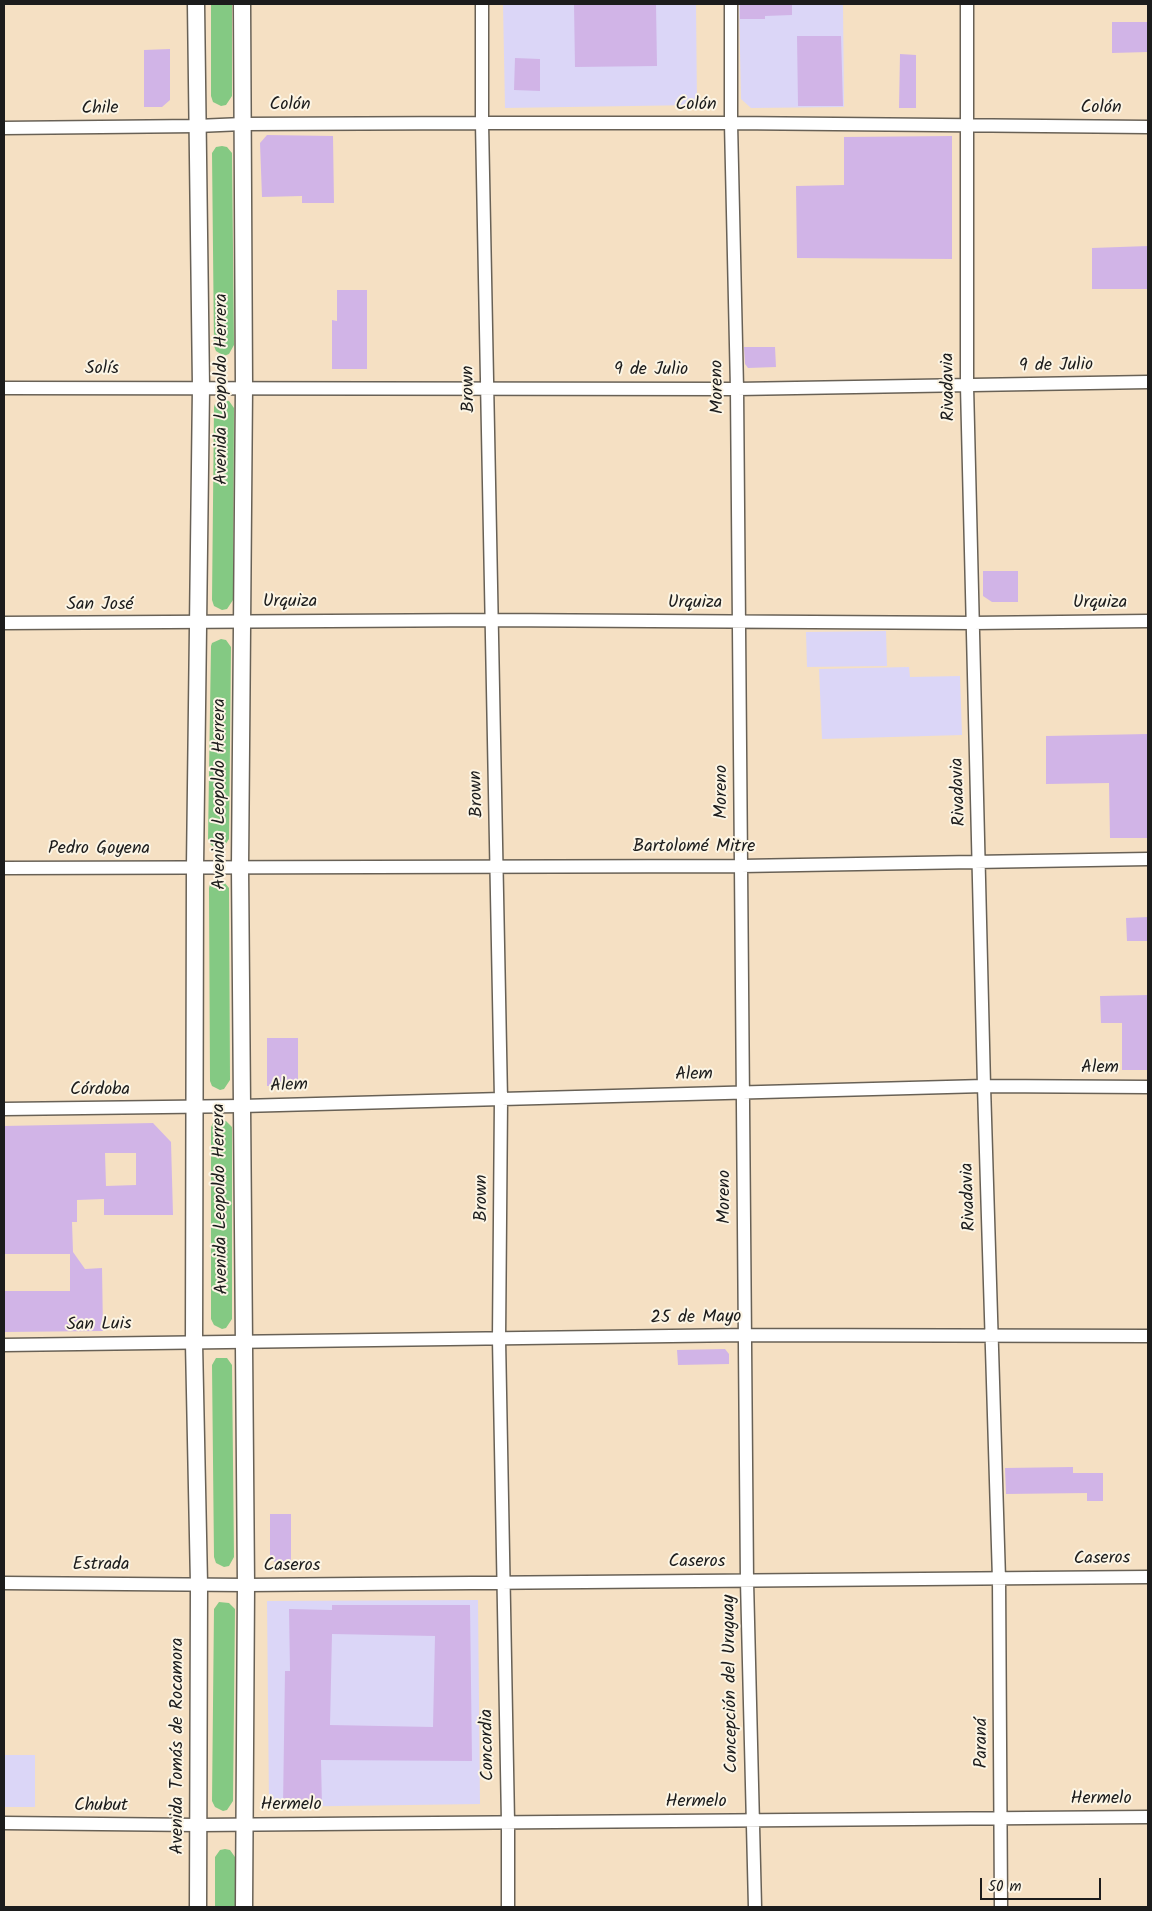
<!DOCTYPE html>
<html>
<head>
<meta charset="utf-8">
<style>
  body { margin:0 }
  #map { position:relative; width:1152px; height:1911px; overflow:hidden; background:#f5e0c3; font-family:Kalam,sans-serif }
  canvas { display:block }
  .frame { position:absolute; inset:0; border:5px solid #1c1c1c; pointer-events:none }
  .scale { position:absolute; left:980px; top:1878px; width:121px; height:22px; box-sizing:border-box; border:2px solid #1c1c1c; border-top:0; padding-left:6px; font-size:15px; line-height:18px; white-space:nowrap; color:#1c1c1c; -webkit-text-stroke:4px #fcf5e5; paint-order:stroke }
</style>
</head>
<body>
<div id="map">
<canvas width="1152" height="1911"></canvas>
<div class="frame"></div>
<div class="scale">50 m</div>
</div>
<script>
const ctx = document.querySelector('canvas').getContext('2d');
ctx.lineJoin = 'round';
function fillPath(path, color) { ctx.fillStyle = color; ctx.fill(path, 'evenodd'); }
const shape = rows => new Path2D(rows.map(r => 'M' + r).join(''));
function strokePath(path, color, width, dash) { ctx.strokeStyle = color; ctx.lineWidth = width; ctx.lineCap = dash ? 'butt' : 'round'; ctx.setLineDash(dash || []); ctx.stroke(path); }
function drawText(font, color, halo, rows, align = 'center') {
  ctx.font = font + ' Kalam,sans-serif'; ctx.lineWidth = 4; ctx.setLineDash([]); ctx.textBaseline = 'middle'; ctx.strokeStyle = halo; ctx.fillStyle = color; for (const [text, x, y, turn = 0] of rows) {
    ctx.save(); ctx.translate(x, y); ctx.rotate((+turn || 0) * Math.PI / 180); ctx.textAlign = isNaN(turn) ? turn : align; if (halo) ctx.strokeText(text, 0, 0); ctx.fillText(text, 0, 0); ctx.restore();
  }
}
fillPath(shape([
  [503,4,696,4,697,105,505,108],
  [739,4,843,4,844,107,751,108,741,99],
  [886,631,887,666,807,667,806,632],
  [909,667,910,677,960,676,962,735,822,739,819,669],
  [478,1600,480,1804,269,1807,267,1601],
  [4,1755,35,1755,35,1807,4,1807]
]), '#dbd6f7');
fillPath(shape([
  [211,4,232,4,232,96,226,105,221,106,213,102,211,96],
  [222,146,227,147,232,153,234,345,229,354,224,356,216,351,214,346,212,153,216,147],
  [224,400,229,401,234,408,233,600,227,609,222,610,214,606,212,600,214,407,215,404],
  [221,639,226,640,231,647,229,839,223,848,218,849,211,845,208,839,211,646,212,643],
  [219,881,224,882,229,888,230,1080,224,1089,220,1090,212,1086,210,1081,209,888,210,884],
  [221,1120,226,1121,232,1127,232,1319,226,1328,222,1329,214,1325,211,1319,211,1127,213,1123],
  [216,1358,227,1358,232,1365,234,1557,229,1566,224,1567,216,1563,214,1557,212,1365],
  [219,1602,229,1603,235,1609,233,1801,227,1810,223,1811,215,1807,212,1801,214,1609],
  [225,1849,230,1850,235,1857,235,1907,215,1907,215,1857,220,1850]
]), '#84c983');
fillPath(shape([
  [574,4,656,4,657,66,575,67],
  [740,4,792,4,792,15,765,16,765,19,740,19],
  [1112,22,1148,22,1148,52,1112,53],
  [797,36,841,36,843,106,798,106],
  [170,49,170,100,162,107,144,107,144,50],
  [900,54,916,55,916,108,899,108],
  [515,58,540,59,540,91,514,90],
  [267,135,333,136,334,203,302,203,302,196,262,197,260,143],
  [952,136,952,259,797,258,796,186,844,185,844,137],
  [1148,246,1148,289,1092,289,1092,248],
  [337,290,367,290,367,369,332,369,332,320,337,321],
  [744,347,775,347,776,367,748,368,745,364],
  [983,571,1018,571,1018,602,992,602,983,596],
  [1148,734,1148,838,1110,838,1109,783,1046,784,1046,736],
  [1148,917,1148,941,1127,941,1126,918],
  [1148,995,1148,1070,1122,1070,1122,1023,1101,1023,1100,996],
  [267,1038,298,1038,298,1086,267,1086],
  [153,1123,171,1142,173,1215,104,1215,104,1199,77,1200,77,1222,72,1222,73,1252,85,1269,102,1268,103,1331,4,1332,4,1291,70,1291,70,1254,4,1254,4,1126],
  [105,1153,136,1153,136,1185,106,1186],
  [725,1349,729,1354,729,1364,678,1365,677,1350],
  [1073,1467,1073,1473,1103,1473,1103,1501,1087,1501,1087,1493,1006,1494,1005,1468],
  [270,1514,291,1514,291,1563,275,1562,270,1559],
  [332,1605,470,1605,472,1761,321,1760,322,1806,283,1806,285,1671,290,1671,289,1609,332,1610],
  [332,1634,435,1636,433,1727,330,1725]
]), '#d1b4e7');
const minor = shape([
  [482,4,482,123,501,1099,499,1339,508,1822,508,1907],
  [731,4,731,123,737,389,747,1581,755,1907],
  [967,4,967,386,984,1086,999,1579,1001,1907],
  [4,128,197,126,243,124,482,123,731,123,1148,127],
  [4,388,737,389,1148,382],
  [4,623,491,620,973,623,1148,621],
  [4,868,741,866,1148,859],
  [4,1109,242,1106,984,1086,1148,1087],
  [4,1345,745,1335,1148,1336],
  [4,1583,246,1585,1148,1577],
  [4,1823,198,1825,1148,1817]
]);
const tertiary = shape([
  [196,4,201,387,195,867,194,1343,199,1584,198,1907],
  [242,4,244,387,240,867,246,1585,244,1907]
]);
strokePath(minor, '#686156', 15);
strokePath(tertiary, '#686156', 19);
strokePath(minor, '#fff', 12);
strokePath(tertiary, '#fff', 16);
drawText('18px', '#1c1c1c', '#fcf5e5', [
  ["Colón",290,106],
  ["Colón",696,106],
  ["Colón",1101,109],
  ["Chile",100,110,-1],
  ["9 de Julio",1056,367,-1],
  ["Solís",102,370],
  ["9 de Julio",651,371],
  ["Moreno",719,387,-91],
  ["Rivadavia",950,387,-91],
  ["Avenida Leopoldo Herrera",223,389,-90],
  ["Brown",470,389,-91],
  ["Urquiza",290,603],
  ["Urquiza",695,604],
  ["Urquiza",1100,604],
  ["San José",100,606],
  ["Moreno",723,792,-90],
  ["Rivadavia",960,792,-92],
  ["Avenida Leopoldo Herrera",221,794,-90],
  ["Brown",478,794,-92],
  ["Bartolomé Mitre",694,848],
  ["Pedro Goyena",99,850],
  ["Alem",1100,1069],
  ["Alem",694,1076,-1],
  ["Alem",289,1087,-2],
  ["Córdoba",100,1091],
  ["Moreno",726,1197,-90],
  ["Rivadavia",970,1197,-92],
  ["Brown",483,1198,-90],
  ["Avenida Leopoldo Herrera",222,1199,-91],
  ["25 de Mayo",696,1319,-1],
  ["San Luis",99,1326,-1],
  ["Caseros",1102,1560,-1],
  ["Caseros",697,1563],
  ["Estrada",101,1566],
  ["Caseros",292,1567],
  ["Concepción del Uruguay",732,1684,-91],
  ["Paraná",983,1743,-90],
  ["Concordia",489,1745,-91],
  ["Avenida Tomás de Rocamora",179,1746,-90],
  ["Hermelo",1101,1800],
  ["Hermelo",696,1803],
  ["Hermelo",291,1806],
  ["Chubut",101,1807]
]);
</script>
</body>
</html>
